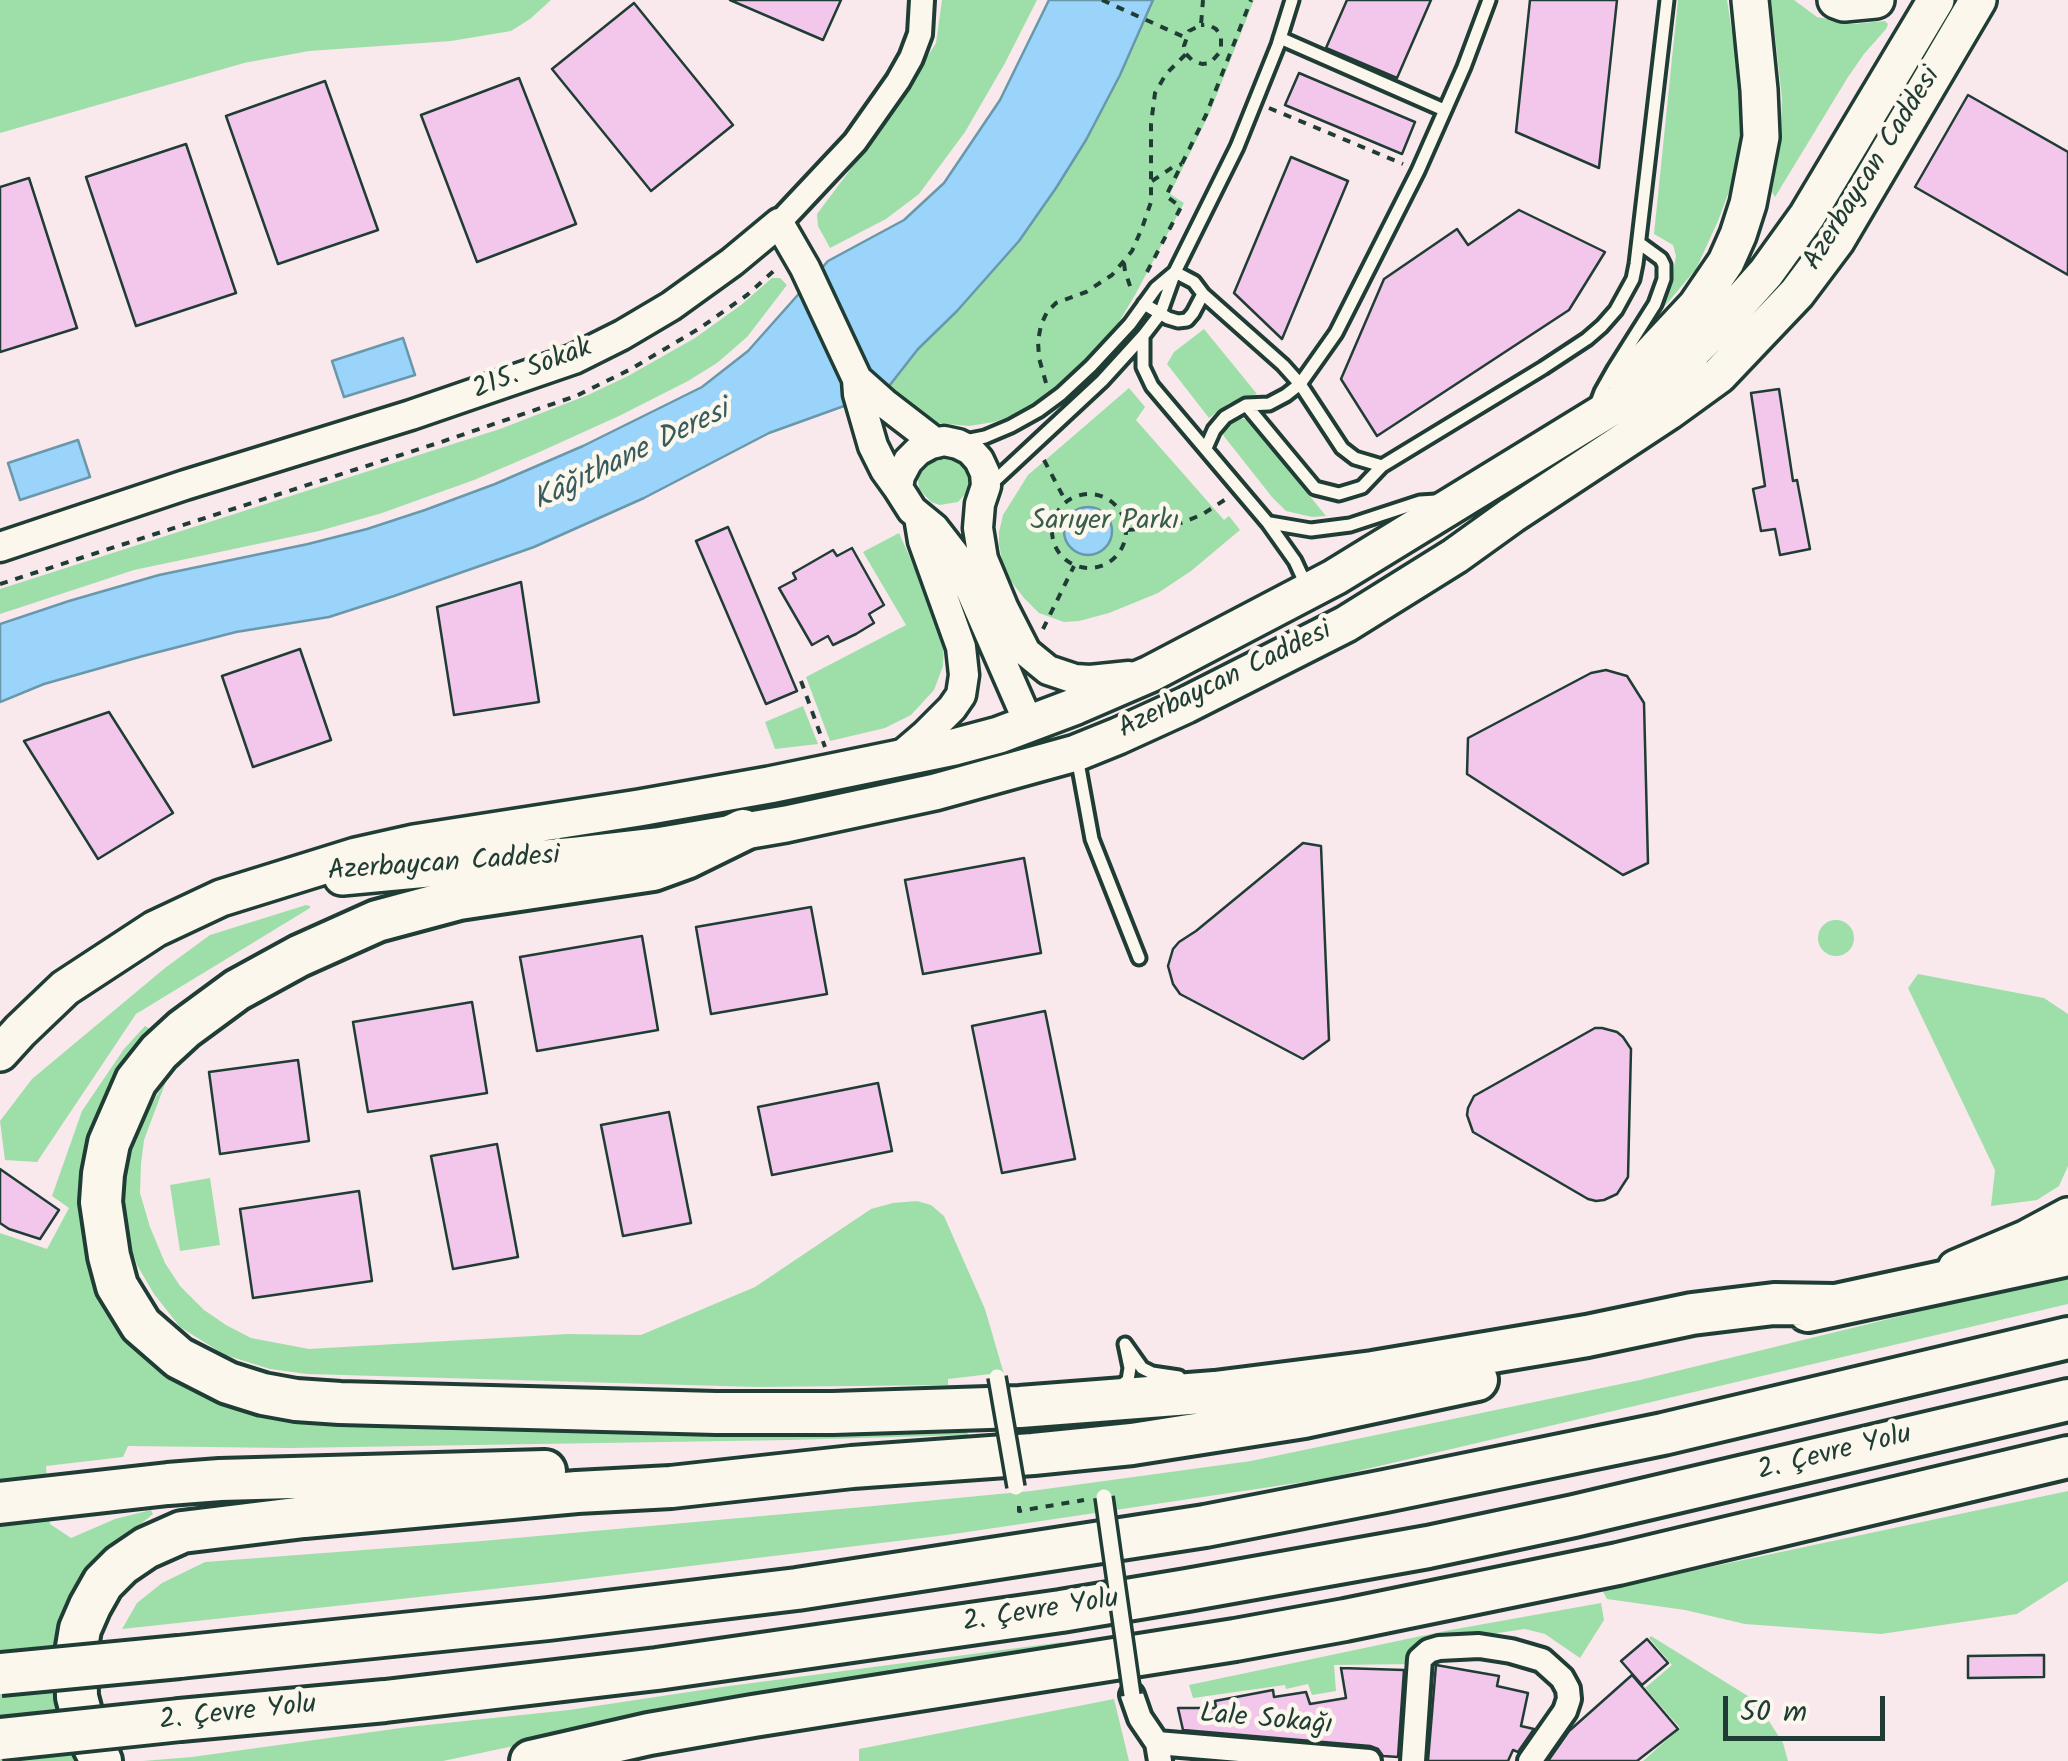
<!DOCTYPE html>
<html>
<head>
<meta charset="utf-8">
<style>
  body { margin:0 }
  #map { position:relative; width:2068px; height:1761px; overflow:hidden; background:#f9e8ec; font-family:Kalam,sans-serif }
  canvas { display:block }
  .scale { position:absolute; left:1723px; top:1696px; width:162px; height:45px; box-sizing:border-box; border:5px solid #1f3d34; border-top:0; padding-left:12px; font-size:30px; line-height:35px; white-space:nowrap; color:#1f3d34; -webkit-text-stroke:8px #fbf7ec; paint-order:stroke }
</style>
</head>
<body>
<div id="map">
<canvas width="2068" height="1761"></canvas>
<div class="scale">50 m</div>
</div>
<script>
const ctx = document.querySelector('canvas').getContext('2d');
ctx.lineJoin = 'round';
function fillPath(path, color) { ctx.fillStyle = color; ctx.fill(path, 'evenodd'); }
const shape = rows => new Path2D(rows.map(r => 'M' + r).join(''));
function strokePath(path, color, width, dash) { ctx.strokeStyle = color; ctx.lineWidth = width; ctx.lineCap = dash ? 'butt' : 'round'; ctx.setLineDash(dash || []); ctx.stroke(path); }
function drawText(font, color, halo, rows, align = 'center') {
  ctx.font = font + ' Kalam,sans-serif'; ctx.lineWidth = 9; ctx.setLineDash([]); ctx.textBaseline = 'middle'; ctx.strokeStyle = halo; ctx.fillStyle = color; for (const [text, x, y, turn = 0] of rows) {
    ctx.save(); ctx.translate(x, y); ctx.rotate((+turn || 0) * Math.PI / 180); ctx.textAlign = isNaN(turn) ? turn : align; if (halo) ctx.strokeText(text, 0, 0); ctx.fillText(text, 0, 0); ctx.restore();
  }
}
fillPath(shape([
  [0,0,551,0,530,19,511,31,451,41,309,51,244,63,0,133],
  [942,0,1037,0,1005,63,965,132,919,194,886,219,830,248,818,226,817,214,883,126,936,43],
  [1153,0,1254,0,1210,112,1170,194,1184,203,1135,295,1119,322,1093,356,1067,380,1022,412,994,422,969,426,937,423,904,407,886,390,918,349,986,279,1056,188,1086,140,1120,75],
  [1678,0,1727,0,1743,102,1740,143,1731,186,1718,221,1696,269,1664,307,1660,304,1672,278,1676,256,1673,245,1654,234],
  [1771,0,1794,0,1817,17,1853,24,1885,21,1888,24,1886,29,1864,54,1848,77,1775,197,1772,192,1780,144,1782,99],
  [772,278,780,278,787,285,747,337,717,363,688,381,619,416,535,454,474,480,382,513,319,531,134,570,0,614,0,589,500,429,588,395,628,376,695,338,741,305],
  [1204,329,1257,394,1229,403,1209,418,1167,364,1174,352],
  [1129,388,1145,407,1136,420,1224,520,1229,516,1240,530,1191,571,1158,593,1109,613,1079,621,1064,622,1039,613,1024,598,1010,580,1003,565,999,544,999,532,1003,515,1028,475],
  [1240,418,1248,420,1326,516,1312,517,1286,511,1272,497,1223,435,1226,428],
  [927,455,962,455,973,479,971,488,958,502,940,505,931,502,919,489,917,470],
  [899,533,941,627,944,644,943,666,934,690,911,715,885,728,830,741,806,677,906,625,863,552],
  [803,706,818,744,775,749,765,722],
  [306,905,310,906,310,908,136,1014,37,1162,5,1160,0,1121,32,1079,165,968,210,935],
  '1818 938a18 18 0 1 1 36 0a18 18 0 1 1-36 0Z',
  [1918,974,2044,998,2068,1014,2068,1166,2059,1186,2037,1200,1991,1206,1995,1170,1908,988],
  [145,1026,159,1034,89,1162,82,1209,104,1305,128,1343,180,1384,218,1403,312,1414,487,1425,642,1432,966,1428,968,1435,789,1440,289,1448,128,1446,123,1457,46,1466,50,1524,71,1538,115,1519,151,1510,153,1514,90,1566,60,1624,59,1700,83,1761,0,1761,0,1233,47,1249,69,1208,52,1196,82,1111,124,1049],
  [168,1076,144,1140,141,1164,140,1193,150,1227,165,1263,180,1286,204,1310,226,1325,251,1338,309,1349,568,1334,641,1335,755,1287,871,1209,893,1203,917,1201,931,1205,944,1216,985,1309,1006,1381,1002,1381,999,1373,948,1379,948,1385,756,1387,307,1374,270,1369,225,1355,180,1327,154,1294,137,1265,126,1233,123,1201,127,1170,137,1130],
  [210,1178,220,1245,180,1251,170,1185],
  [2068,1275,2068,1304,1324,1479,947,1535,558,1582,122,1629,137,1603,162,1583,205,1562,482,1541,852,1508,1031,1491,1251,1461,1640,1380],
  [2068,1491,2068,1581,2017,1614,1881,1634,1745,1624,1685,1610,1607,1599,1602,1590],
  [1601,1603,1604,1620,1580,1658,1545,1634,1525,1629,1415,1645,1415,1664,1334,1665,1336,1691,1312,1695,1308,1684,1286,1689,1285,1685,1193,1698,1189,1685,1445,1631],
  [1651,1636,1756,1701,1783,1743,1788,1761,1643,1761,1680,1728,1645,1688,1672,1665,1649,1638],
  [1063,1642,1066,1651,575,1733,443,1761,143,1761,192,1757,408,1727,569,1710,722,1687],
  [1114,1699,1129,1761,859,1761,859,1749]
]), '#9edfa9');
const water = shape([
  [1049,0,1153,0,1120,75,1086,140,1056,188,1019,241,957,311,918,349,886,390,866,408,844,406,769,433,644,498,534,547,394,596,329,617,236,632,143,656,44,684,0,702,0,624,69,601,159,575,308,544,367,529,425,510,495,484,583,446,702,387,748,351,828,261,904,220,944,183,1000,100,1049,0],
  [403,338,415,375,344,397,332,361,403,338],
  [78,440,90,477,20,500,8,463,78,440],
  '1064 531a24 24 0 1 1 48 0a24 24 0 1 1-48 0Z'
]);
fillPath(water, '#9ad4fa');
strokePath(water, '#6998ab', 2.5);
const building = shape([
  [730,0,841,0,823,40,730,0],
  [1347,0,1431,0,1397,78,1326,48,1347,0],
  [1530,0,1617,0,1599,168,1516,132,1530,0],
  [634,3,733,125,651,191,552,69,634,3],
  [1299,73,1415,122,1402,154,1285,105,1299,73],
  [519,78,576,224,477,262,421,115,519,78],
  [325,81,378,230,278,264,226,116,325,81],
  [1968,95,2068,152,2068,275,1915,187,1968,95],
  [186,144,236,293,136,326,86,177,186,144],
  [1291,157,1348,181,1282,339,1234,293,1291,157],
  [29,178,77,328,0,352,0,187,29,178],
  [1519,210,1605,252,1569,310,1377,436,1341,379,1384,279,1457,229,1468,245,1519,210],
  [1779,389,1793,481,1797,480,1810,549,1780,555,1775,529,1761,531,1753,489,1765,486,1751,393,1779,389],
  [728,527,797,691,766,704,696,541,728,527],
  [852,548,884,605,869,614,874,623,856,634,833,645,828,636,812,645,779,588,796,579,793,573,833,550,837,556,852,548],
  [521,582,539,702,454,715,437,607,521,582],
  [300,649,331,740,253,767,222,676,300,649],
  [1606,670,1627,676,1644,703,1648,863,1623,875,1467,774,1468,738,1591,673,1606,670],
  [109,712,173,813,98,859,24,741,109,712],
  [1303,843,1321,846,1329,1040,1303,1059,1180,994,1173,984,1168,966,1173,949,1179,942,1196,931,1303,843],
  [1024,858,1041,953,923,974,905,880,1024,858],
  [811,907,827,994,711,1014,696,927,811,907],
  [642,936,658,1030,537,1051,520,957,642,936],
  [472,1002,487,1093,368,1112,353,1022,472,1002],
  [1045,1011,1075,1159,1002,1173,972,1026,1045,1011],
  [1595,1028,1602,1028,1617,1032,1623,1037,1631,1049,1628,1177,1617,1194,1604,1200,1596,1201,1588,1199,1473,1132,1467,1115,1468,1108,1474,1096,1595,1028],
  [298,1060,309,1141,220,1154,209,1072,298,1060],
  [878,1083,892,1151,772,1175,758,1107,878,1083],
  [669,1112,691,1223,623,1236,601,1125,669,1112],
  [497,1144,518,1257,453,1269,431,1156,497,1144],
  [0,1169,59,1210,40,1239,9,1229,0,1223,0,1169],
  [359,1191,372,1281,253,1298,240,1209,359,1191],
  [1647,1639,1668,1663,1642,1685,1621,1661,1647,1639],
  [2044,1655,2044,1677,1968,1678,1968,1656,2044,1655],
  [1436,1665,1499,1676,1497,1686,1528,1693,1521,1726,1534,1729,1518,1752,1513,1750,1508,1761,1428,1761,1436,1665],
  [1341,1668,1404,1670,1398,1757,1383,1756,1378,1749,1370,1746,1183,1730,1178,1708,1216,1708,1215,1701,1273,1690,1274,1697,1306,1692,1310,1704,1346,1698,1341,1668],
  [1632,1675,1678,1729,1637,1761,1548,1761,1569,1731,1632,1675]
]);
fillPath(building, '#f3c6eb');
strokePath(building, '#1f3d34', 2.5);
const service = shape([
  [1280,38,1444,110],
  [1203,294,1283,365,1300,384,1342,448,1355,458,1382,466,1543,368,1587,339,1602,326,1616,310,1633,279,1636,264,1667,0],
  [1144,304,1168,318,1178,321,1187,320,1193,313,1203,294,1194,282,1175,272],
  [1143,337,1143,367,1152,386,1268,523,1295,561,1307,587],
  [1246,405,1315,488,1339,494,1362,487,1382,466],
  [1595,408,1601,392,1614,369,1655,304,1664,279,1664,265,1661,259,1639,243],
  [965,441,985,437,1011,426,1038,411,1061,394,1091,366,1130,324,1156,288,1175,272],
  [1206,448,1214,430,1225,417,1246,405,1269,404,1286,395,1300,384,1336,333,1418,171,1464,67,1489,0],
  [988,487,1102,381,1143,336,1160,314,1175,272,1237,147,1278,45,1292,0],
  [1270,523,1311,530,1350,525,1420,502,1436,501],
  [1077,757,1092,839,1139,958],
  [1119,1387,1128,1380,1130,1368,1125,1344,1142,1368,1152,1373,1179,1377]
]);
const minor = shape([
  [779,223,855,142,898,81,911,58,920,34,922,0],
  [1132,1695,1140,1718,1157,1743,1160,1761],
  [1157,1743,1369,1761],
  [1413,1761,1420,1659,1429,1651,1439,1648,1479,1646,1511,1651,1542,1660,1562,1678,1568,1689,1569,1699,1565,1711,1530,1761]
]);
const tertiary = shape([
  [857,379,858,394,873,446,885,470,898,488],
  [0,547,185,485,411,415,574,359,622,335,671,306,732,262,779,223,805,268,857,379,884,403,936,443],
  [1029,724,955,555,934,528,912,510,898,488,900,476,908,461,918,451,931,444,944,441,958,444,970,450,979,460,985,473,986,486,980,504,978,528,983,559,1003,607,1026,652,1048,670,1075,679,1090,680,1129,676],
  [894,757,904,753,925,735,952,708,961,695,964,675,961,647,923,541,919,517]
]);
const primary = shape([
  [1836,0,1844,3,1876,0],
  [1626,381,1696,306,1726,262,1738,235,1748,204,1761,137,1759,90,1750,0],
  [342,877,578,855,657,846,786,824,935,792,1076,753,1118,736,1186,705,1346,624,1455,556,1512,515,1668,412,1719,375,1797,293,1836,241,1978,0],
  [0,1053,20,1031,65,988,155,929,221,898,356,856,414,843,639,808,769,785,954,747,999,735,1076,706,1150,674,1335,577,1653,382,1692,352,1724,320,1766,273,1807,216,1936,0],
  [1956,1268,2027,1238,2068,1216]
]);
const motorway = shape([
  [743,830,686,858,653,870,459,899,377,921,299,956,237,990,184,1029,159,1052,136,1081,109,1143,103,1174,101,1202,109,1256,117,1286,141,1325,179,1358,228,1383,263,1394,296,1400,340,1403,716,1413,833,1413,1020,1407,1215,1392,1373,1372,1587,1336,1692,1314,1774,1304,1835,1305],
  [1808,1311,2068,1255],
  [0,1503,168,1484,220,1480,545,1471],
  [179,1657,548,1619,797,1589,1205,1526,1385,1491,1663,1434,2068,1338],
  [180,1720,385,1701,657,1669,1061,1611,1187,1590,1428,1547,1574,1516,2068,1400],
  [101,1761,86,1731,77,1697,76,1653,80,1629,90,1606,103,1583,121,1565,146,1548,182,1532,304,1517,577,1492,671,1487,852,1467,1033,1454,1132,1444,1304,1417,1477,1380],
  [531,1761,649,1734,753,1716,1235,1640,1345,1620,1618,1564,2068,1457]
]);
strokePath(service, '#1f3d34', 19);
strokePath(minor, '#1f3d34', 30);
strokePath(tertiary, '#1f3d34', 35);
strokePath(primary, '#1f3d34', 42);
strokePath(motorway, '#1f3d34', 48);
strokePath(shape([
  [1102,0,1184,37],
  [1186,54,1192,60,1202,64,1210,63,1221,51,1221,36,1216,29,1209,25,1201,25],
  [1269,108,1403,164],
  [1152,181,1173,167,1182,164],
  [1124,263,1125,271,1132,292],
  [1147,272,1181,207,1166,196,1206,115,1251,0],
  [1046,383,1039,358,1038,341,1041,325,1047,312,1056,303,1086,292,1112,275,1132,251,1142,228,1151,202,1151,124,1155,93,1166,74,1186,54,1184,46,1189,31,1201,25,1203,0],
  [1044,460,1065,500],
  '1052 531a37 37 0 1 1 74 0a37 37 0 1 1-74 0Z',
  [1127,530,1165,527,1184,522,1203,514,1226,499],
  [0,584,441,442,576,396,631,369,700,328,747,295,777,268],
  [1043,629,1074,566],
  [801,681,825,747],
  [1019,1506,1019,1511,1084,1500]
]), '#1f3d34', 4, [8, 8]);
strokePath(service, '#fbf7ec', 11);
strokePath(minor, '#fbf7ec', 22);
strokePath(tertiary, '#fbf7ec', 28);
strokePath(primary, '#fbf7ec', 35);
strokePath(motorway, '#fbf7ec', 40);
const pedestrianBridge = shape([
  [997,1377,1016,1487],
  [1104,1497,1132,1695]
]);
const motorwayBridge = shape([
  [0,1674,179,1657],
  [0,1739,180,1720]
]);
strokePath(pedestrianBridge, '#1f3d34', 22, []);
strokePath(motorwayBridge, '#1f3d34', 48, []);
strokePath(pedestrianBridge, '#fbf7ec', 15);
strokePath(motorwayBridge, '#fbf7ec', 40);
drawText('28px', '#1f3d34', '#fbf7ec', [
  ["Azerbaycan Caddesi",1874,170,-58],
  ["215. Sokak",533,371,-21],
  ["Azerbaycan Caddesi",1226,682,-26],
  ["Azerbaycan Caddesi",444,866,-4],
  ["2. Çevre Yolu",1835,1455,-14],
  ["2. Çevre Yolu",1041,1613,-9],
  ["2. Çevre Yolu",238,1715,-6],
  ["Lale Sokağı",1266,1722,5]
]);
drawText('28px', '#385d4b', '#fbf7ec', [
  ["Sarıyer Parkı",1105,523]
]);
drawText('italic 30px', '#385b5c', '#fbf7ec', [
  ["Kâğıthane Deresi",632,458,-26]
]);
</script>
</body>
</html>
